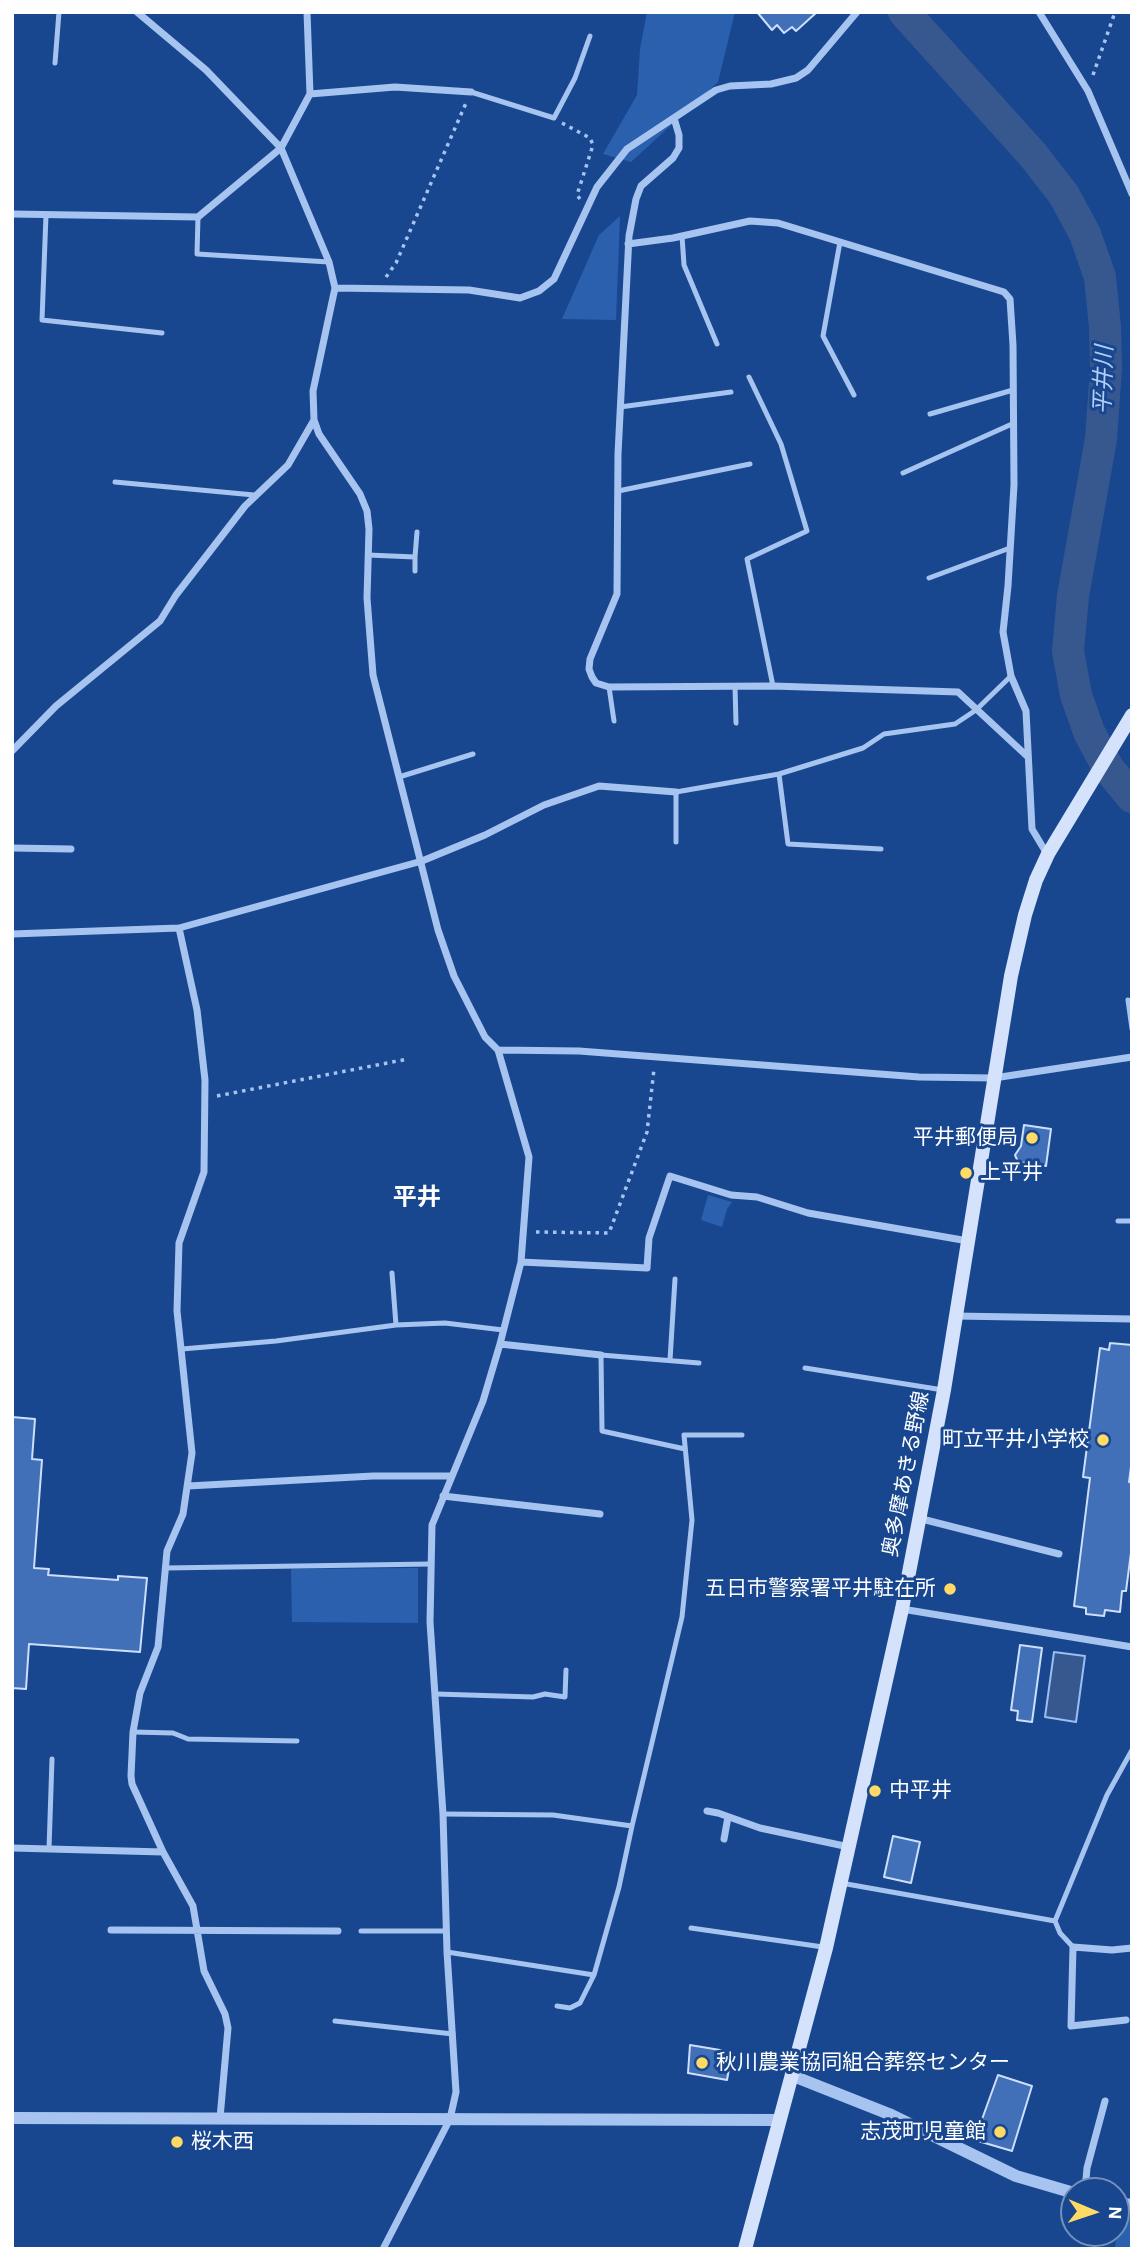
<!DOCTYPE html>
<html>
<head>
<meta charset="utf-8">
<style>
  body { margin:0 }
  #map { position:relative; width:1144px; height:2261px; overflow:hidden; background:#184790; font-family:"Alegreya Sans",sans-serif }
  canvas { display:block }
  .frame { position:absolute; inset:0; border:14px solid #fff; pointer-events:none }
  .north { position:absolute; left:1060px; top:2177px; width:70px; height:70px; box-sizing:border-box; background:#184790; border:2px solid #7491bc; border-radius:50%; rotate:92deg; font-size:19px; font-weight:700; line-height:28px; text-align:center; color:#fff }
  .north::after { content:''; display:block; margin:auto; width:24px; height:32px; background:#ffda64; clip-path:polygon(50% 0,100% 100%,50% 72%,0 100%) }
</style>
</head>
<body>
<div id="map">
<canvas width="1144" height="2261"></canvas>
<div class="frame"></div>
<div class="north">N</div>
</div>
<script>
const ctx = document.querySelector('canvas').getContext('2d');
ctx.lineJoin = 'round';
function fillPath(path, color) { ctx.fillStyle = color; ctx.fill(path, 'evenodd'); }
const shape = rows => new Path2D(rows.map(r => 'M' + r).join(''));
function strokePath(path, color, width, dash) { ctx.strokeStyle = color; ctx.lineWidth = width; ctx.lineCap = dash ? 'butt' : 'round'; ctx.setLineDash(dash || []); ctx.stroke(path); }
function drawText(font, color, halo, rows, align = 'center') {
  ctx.font = font + ' "Alegreya Sans","Noto Sans JP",sans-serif'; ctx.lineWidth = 6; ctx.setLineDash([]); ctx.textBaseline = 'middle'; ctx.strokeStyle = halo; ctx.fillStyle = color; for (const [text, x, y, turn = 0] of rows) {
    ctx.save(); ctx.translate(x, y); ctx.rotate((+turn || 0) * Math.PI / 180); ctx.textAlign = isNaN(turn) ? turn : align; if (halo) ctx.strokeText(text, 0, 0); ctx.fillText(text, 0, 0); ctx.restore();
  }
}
fillPath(shape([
  [647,12,735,12,718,82,631,162,603,154,637,95,640,49],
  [620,216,616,320,562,319,599,235],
  [708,1195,732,1202,727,1209,722,1227,701,1220],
  [418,1568,418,1623,292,1622,291,1569],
  [1118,2215,1132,2216,1132,2249,1115,2249]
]), '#2b60af');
const water = shape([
  [1054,1652,1085,1656,1076,1722,1045,1717,1054,1652]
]);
fillPath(water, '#37588f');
strokePath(water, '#99bef2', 2);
strokePath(shape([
  [904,12,1033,155,1064,195,1085,234,1100,277,1105,327,1106,368,1101,439,1073,596,1068,651,1076,695,1089,732,1108,768,1132,797]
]), '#37588f', 32);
const building = shape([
  [757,12,817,12,796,31,792,27,784,33,777,25,772,30,757,12],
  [1024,1125,1051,1129,1046,1166,1018,1162,1015,1155,1021,1146,1024,1125],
  [1110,1343,1132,1345,1132,1459,1129,1482,1132,1483,1132,1545,1126,1591,1122,1591,1120,1612,1105,1610,1104,1616,1086,1614,1086,1608,1074,1606,1090,1478,1083,1477,1100,1348,1109,1350,1110,1343],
  [12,1417,35,1419,32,1459,42,1460,34,1568,49,1569,48,1575,118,1580,118,1576,147,1578,140,1652,29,1644,26,1689,12,1688,12,1417],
  [1020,1645,1042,1648,1032,1722,1017,1720,1018,1711,1011,1710,1020,1645],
  [893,1836,920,1842,911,1883,884,1877,893,1836],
  [690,2045,732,2052,727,2080,688,2073,690,2045],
  [998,2075,1032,2086,1012,2151,978,2141,983,2122,981,2122,998,2075]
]);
fillPath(building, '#4170b9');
strokePath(building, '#cddffb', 2);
strokePath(shape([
  [1093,75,1115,12],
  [562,123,590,138,593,145,577,195,580,199],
  [386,277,396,263,466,103],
  [217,1096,408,1059],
  [536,1232,609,1233,647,1132,654,1069]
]), '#a6c4ef', 3.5, [3.5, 5]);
strokePath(shape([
  [55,63,59,12],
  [471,92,554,118,575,78,590,36],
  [46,215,42,320,162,333],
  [198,217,197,254,329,262],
  [682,236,684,265,717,344],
  [840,242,823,336,854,395],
  [749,377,781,444,807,531,747,559,773,686],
  [620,407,731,392],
  [930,414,1013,390],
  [903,473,1012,424],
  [115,482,254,495],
  [618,491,750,464],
  [368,555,415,557,417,532],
  [415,571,415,557],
  [929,578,1010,548],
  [609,687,614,721],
  [735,687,736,723],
  [779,774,788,844,881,849],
  [399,777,473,754],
  [676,842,676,792,779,774,863,748,884,734,955,724,976,710,1011,676],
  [1128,1000,1132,1029],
  [1118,1221,1132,1221],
  [392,1273,396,1325],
  [182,1349,276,1341,396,1325,445,1323,503,1330],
  [670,1360,675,1279],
  [805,1368,943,1390],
  [685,1449,602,1431,601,1355,699,1363],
  [165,1568,431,1564],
  [436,1694,533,1697,545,1694,565,1697,566,1670],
  [133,1732,173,1733,188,1739,297,1741],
  [443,1814,553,1815,632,1826,619,1887,594,1975,580,2003,570,2008,557,2006],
  [632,1826,682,1617,692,1520,684,1435,742,1435],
  [49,1849,52,1759],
  [841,1883,1055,1921],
  [691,1928,823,1947],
  [361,1931,446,1931],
  [1073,1947,1060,1933,1055,1921,1107,1795,1132,1750],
  [447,1952,594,1975],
  [335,2021,453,2034]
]), '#a6c4ef', 5);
strokePath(shape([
  [137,12,206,70,281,148,329,262,335,288,313,391,314,420,319,434,360,494,367,511,369,529,367,598,373,675,438,930,454,976,485,1037,498,1050,529,1157,521,1262,500,1344,483,1401,432,1525,430,1622,443,1814,447,1952,456,2092,450,2119,383,2249],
  [1039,12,1088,91,1132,194],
  [310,94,395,87,471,92],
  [674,118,679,135,679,148,673,158,641,186,636,199,629,236,618,454,617,594,590,659,589,669,592,677,596,683,609,687,773,686,958,692,1028,757],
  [12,214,198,217,281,148,310,94,307,12],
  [628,244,673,238,750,221,778,223,1004,292,1010,299,1013,345,1014,485,1008,586,1003,632,1011,676,1026,711,1032,829,1047,854],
  [335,288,469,290,520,298,539,291,554,279,597,187,627,149,716,90,730,86,771,84,796,78,808,70,857,12],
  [12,751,56,706,160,621,176,595,245,506,288,465,314,420],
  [12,848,71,849],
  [179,928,197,1010,205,1080,204,1172,179,1243,177,1311,192,1453,183,1514,167,1551,158,1647,140,1693,133,1732,131,1776,132,1784,163,1852,193,1906,204,1971,225,2014,228,2028,220,2118],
  [12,934,179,928,422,861,485,835,544,805,599,786,676,792],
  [498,1050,579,1051,919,1077,994,1078,1132,1057],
  [521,1262,647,1268,649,1238,670,1176,731,1195,757,1197,808,1213,968,1241],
  [956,1316,1132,1319],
  [500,1344,601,1355],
  [188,1486,373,1476,452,1476],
  [443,1496,600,1514],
  [918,1518,1059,1554],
  [902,1609,1132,1647],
  [707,1811,718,1813,760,1828,849,1847],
  [724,1839,728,1817],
  [12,1848,163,1852],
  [111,1930,338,1931],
  [1126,2020,1071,2026,1073,1947,1112,1950,1132,1948],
  [1085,2191,1087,2168,1105,2101]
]), '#a6c4ef', 7);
strokePath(shape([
  [793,2076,889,2114,1016,2176,1074,2193],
  [12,2118,780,2120],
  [1116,2203,1132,2205]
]), '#a6c4ef', 12);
strokePath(shape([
  [745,2249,826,1948,902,1609,944,1390,1011,976,1025,915,1036,880,1048,854,1132,715]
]), '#d4e3fb', 14);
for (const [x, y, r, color] of [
  [1032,1138,7,"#ffda64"],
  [966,1173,7,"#ffda64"],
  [1103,1440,7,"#ffda64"],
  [950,1589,7,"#ffda64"],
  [875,1791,7,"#ffda64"],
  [702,2063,7,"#ffda64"],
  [1000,2132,7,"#ffda64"],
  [177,2142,7,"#ffda64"]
]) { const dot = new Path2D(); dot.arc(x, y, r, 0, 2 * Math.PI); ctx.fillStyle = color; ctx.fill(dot); strokePath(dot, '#184790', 2.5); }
drawText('21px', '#fff', '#184790', [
  ["平井郵便局",1018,1138],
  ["上平井",980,1173,"left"],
  ["町立平井小学校",1089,1440],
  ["五日市警察署平井駐在所",936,1589],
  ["中平井",889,1791,"left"],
  ["秋川農業協同組合葬祭センター",716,2063,"left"],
  ["志茂町児童館",986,2132],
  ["桜木西",191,2142,"left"]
], 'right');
drawText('21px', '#fff', '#184790', [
  ["奥多摩あきる野線",906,1474,-79]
]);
drawText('italic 23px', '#b2cef6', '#184790', [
  ["平井川",1104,380,-88]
]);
drawText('bold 24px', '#fff', '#184790', [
  ["平井",417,1198]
]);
</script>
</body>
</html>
